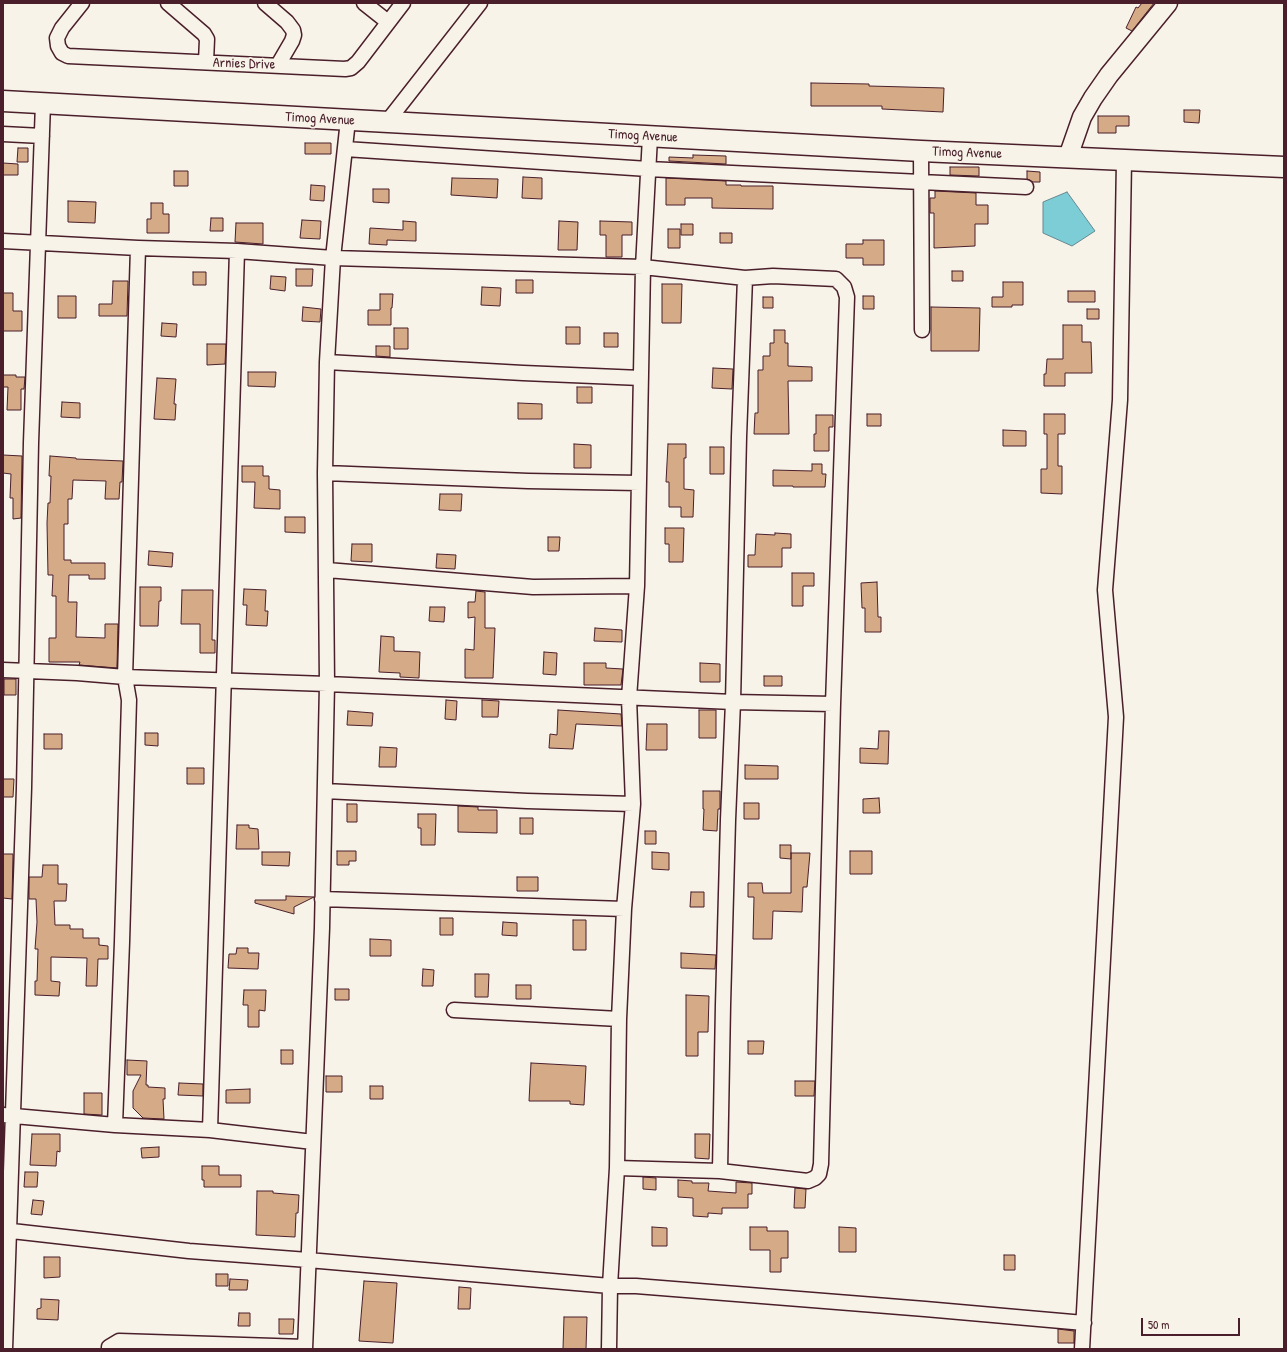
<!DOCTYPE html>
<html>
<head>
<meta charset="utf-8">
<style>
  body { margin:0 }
  #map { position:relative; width:1287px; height:1352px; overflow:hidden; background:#f7f3e8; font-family:"Patrick Hand",sans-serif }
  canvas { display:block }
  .frame { position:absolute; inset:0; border:4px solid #4a1f2b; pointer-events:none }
  .scale { position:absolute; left:1141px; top:1318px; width:99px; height:18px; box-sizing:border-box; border:2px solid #4a1f2b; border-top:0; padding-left:5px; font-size:12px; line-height:14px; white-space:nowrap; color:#4a1f2b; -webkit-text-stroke:3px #f7f3e8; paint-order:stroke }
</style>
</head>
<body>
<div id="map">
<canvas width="1287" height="1352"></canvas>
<div class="frame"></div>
<div class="scale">50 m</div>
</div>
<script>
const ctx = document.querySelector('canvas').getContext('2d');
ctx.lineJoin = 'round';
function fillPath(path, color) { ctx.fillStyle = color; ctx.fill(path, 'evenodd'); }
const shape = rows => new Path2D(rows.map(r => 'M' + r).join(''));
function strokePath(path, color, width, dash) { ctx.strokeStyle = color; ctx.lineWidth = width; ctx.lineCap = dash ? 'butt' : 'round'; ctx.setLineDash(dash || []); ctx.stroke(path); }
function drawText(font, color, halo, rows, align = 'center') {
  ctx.font = font + ' "Patrick Hand",sans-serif'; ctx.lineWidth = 3.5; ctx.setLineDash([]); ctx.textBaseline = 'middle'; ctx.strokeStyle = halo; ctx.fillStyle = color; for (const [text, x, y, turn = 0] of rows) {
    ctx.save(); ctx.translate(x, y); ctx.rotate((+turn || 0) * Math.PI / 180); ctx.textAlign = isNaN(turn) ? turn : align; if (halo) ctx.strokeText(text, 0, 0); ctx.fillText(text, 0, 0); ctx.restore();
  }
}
const water = shape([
  [1067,192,1095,231,1072,246,1043,233,1043,202,1067,192]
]);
fillPath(water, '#7ccdd5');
strokePath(water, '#688791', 1);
const building = shape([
  [1142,3,1154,3,1132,31,1126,28,1136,7,1138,8,1142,3],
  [811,83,869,84,869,86,944,88,943,112,882,109,882,106,811,106,811,83],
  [1184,110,1200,110,1199,123,1184,122,1184,110],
  [1098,116,1129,116,1129,126,1116,126,1116,133,1098,133,1098,116],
  [305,143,331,143,331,154,305,154,305,143],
  [18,148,28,148,28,162,17,162,18,148],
  [693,155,726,156,726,164,669,161,669,157,693,158,693,155],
  [3,163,18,164,18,175,3,175,3,163],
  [950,167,979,167,979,176,950,175,950,167],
  [174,171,188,171,188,186,174,186,174,171],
  [1027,171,1040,172,1040,182,1033,182,1027,179,1027,171],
  [523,177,542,178,542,199,522,198,523,177],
  [452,178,498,179,497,198,451,195,452,178],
  [666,178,726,181,726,185,741,185,741,186,773,186,773,209,712,208,712,198,685,198,685,205,666,205,666,178],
  [311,185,325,186,324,201,310,200,311,185],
  [373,189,389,189,389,203,373,202,373,189],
  [935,191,976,193,976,205,988,205,988,224,975,224,975,246,934,248,934,213,930,213,930,198,935,198,935,191],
  [68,201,96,202,95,223,68,222,68,201],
  [151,203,163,203,163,214,169,214,169,233,147,233,147,219,151,219,151,203],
  [211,218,223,218,223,231,210,231,211,218],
  [302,220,321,221,320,239,300,238,302,220],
  [403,221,416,222,416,241,387,240,387,245,369,244,370,228,403,230,403,221],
  [559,221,578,222,577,250,558,250,559,221],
  [600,221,632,222,632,235,622,235,622,257,606,257,606,235,600,235,600,221],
  [236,223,263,223,263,244,235,242,236,223],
  [681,224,693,224,693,235,681,235,681,224],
  [668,229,680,229,680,248,668,248,668,229],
  [720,233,732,233,732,243,720,243,720,233],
  [863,240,884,240,884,265,863,265,863,258,846,258,846,244,863,244,863,240],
  [296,269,313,269,312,286,296,286,296,269],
  [952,271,963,271,963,281,952,281,952,271],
  [193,272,206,272,206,285,193,285,193,272],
  [271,276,286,277,285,291,270,289,271,276],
  [516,280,533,280,533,293,516,293,516,280],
  [113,281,128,281,127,316,99,316,99,304,112,304,113,281],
  [1003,282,1023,282,1023,305,1012,305,1012,307,992,307,992,297,1003,297,1003,282],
  [662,284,682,284,681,323,662,323,662,284],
  [482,287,501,288,500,306,481,305,482,287],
  [1068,291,1095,291,1095,302,1068,302,1068,291],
  [3,293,13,293,13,311,22,311,22,331,3,331,3,293],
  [380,294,393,294,392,308,391,308,391,325,368,325,368,310,380,310,380,294],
  [58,296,76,296,76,318,58,318,58,296],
  [863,296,874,296,874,309,863,309,863,296],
  [763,297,773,297,773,308,763,308,763,297],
  [303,307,321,309,320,322,302,321,303,307],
  [931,307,980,308,979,351,931,351,931,307],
  [1087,309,1099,309,1099,319,1087,319,1087,309],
  [162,323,177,324,176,337,161,336,162,323],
  [1063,325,1082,325,1082,342,1091,342,1092,373,1065,373,1065,386,1044,386,1044,374,1046,374,1047,359,1063,359,1063,325],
  [566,327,580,327,580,344,566,344,566,327],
  [394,328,408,328,408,349,394,349,394,328],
  [774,330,785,330,785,343,788,343,788,366,812,367,812,381,788,381,789,434,754,434,755,413,758,413,758,370,763,370,763,356,770,356,770,343,774,343,774,330],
  [604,333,618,333,618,347,604,347,604,333],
  [207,344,226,344,225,364,207,365,207,344],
  [376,346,390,346,390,357,376,356,376,346],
  [713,368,733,369,732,389,712,388,713,368],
  [248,372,276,372,275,387,248,386,248,372],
  [3,375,16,375,16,377,25,377,24,389,21,389,21,410,7,410,8,387,3,387,3,375],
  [157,378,176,379,174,404,176,404,175,420,154,419,157,378],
  [577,387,592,387,592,403,577,403,577,387],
  [62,402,80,403,80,418,61,417,62,402],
  [518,403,542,404,542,419,518,419,518,403],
  [867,414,881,414,881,426,867,426,867,414],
  [1044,414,1065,414,1065,434,1058,434,1058,466,1062,466,1062,494,1041,493,1041,469,1047,469,1047,434,1044,434,1044,414],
  [816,415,833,415,833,427,829,427,829,451,814,451,814,434,816,434,816,415],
  [1003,430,1026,431,1026,446,1003,446,1003,430],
  [574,444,591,445,591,468,574,468,574,444],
  [668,444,686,444,686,458,684,458,684,489,694,490,693,517,681,517,681,507,669,507,669,482,666,482,668,444],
  [710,447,724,447,724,474,710,474,710,447],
  [3,455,22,456,21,518,13,519,13,498,10,498,11,474,3,473,3,455],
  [50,456,76,458,76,459,123,461,122,482,120,482,119,499,105,499,106,481,73,480,72,499,68,499,68,524,64,524,64,560,71,560,71,563,105,563,105,579,89,579,89,575,69,575,68,602,77,602,76,637,105,638,105,624,118,624,117,668,79,665,80,662,49,662,49,638,56,638,56,596,52,596,53,575,48,575,47,523,48,503,50,503,51,476,49,476,50,456],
  [812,464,822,464,822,474,826,474,825,487,793,487,793,486,773,486,773,470,812,471,812,464],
  [242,466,263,466,263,476,269,476,269,489,280,490,280,509,254,508,255,482,242,482,242,466],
  [440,494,462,494,461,511,439,510,440,494],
  [285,517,305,517,305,533,285,532,285,517],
  [665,528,684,528,683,562,669,562,669,544,665,544,665,528],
  [775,533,791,534,791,548,782,548,782,567,748,567,748,555,755,555,756,534,775,535,775,533],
  [548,537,560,537,559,551,548,551,548,537],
  [352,544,372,544,372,562,351,561,352,544],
  [149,551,173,553,172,567,148,565,149,551],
  [437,554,456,555,455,569,436,568,437,554],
  [792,573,814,573,814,586,803,586,803,606,792,606,792,573],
  [877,582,878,617,881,617,881,632,865,632,865,608,862,608,861,583,877,582],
  [140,587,161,587,161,601,159,601,158,626,140,626,140,587],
  [244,589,266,590,265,611,268,611,267,626,246,625,247,605,243,605,244,589],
  [182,590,213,590,212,640,215,640,215,653,200,653,200,624,181,624,182,590],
  [476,591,485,592,485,628,495,628,493,678,465,678,465,649,474,650,475,617,468,618,468,602,475,602,476,591],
  [430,607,445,607,444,622,429,621,430,607],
  [595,628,622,630,622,642,594,641,595,628],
  [381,636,394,637,394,651,420,652,419,678,400,677,400,673,379,672,381,636],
  [544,652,557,653,556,675,543,674,544,652],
  [584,663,606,663,606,668,623,669,621,685,584,685,584,663],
  [700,663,720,664,720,682,700,682,700,663],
  [764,676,782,676,782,686,764,686,764,676],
  [4,679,16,679,16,695,4,695,4,679],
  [446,700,457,701,456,720,445,719,446,700],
  [482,700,499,701,498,717,482,717,482,700],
  [558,710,621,714,622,726,576,724,573,749,549,748,550,734,557,735,558,710],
  [699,710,716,710,716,738,699,738,699,710],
  [348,711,373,713,372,726,347,725,348,711],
  [647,724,667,724,667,750,646,750,647,724],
  [879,731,889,731,888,764,860,763,860,748,878,749,879,731],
  [145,733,158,733,158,746,145,745,145,733],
  [44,734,62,734,62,749,44,749,44,734],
  [380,747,397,748,396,767,379,767,380,747],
  [745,765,778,766,778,779,745,779,745,765],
  [187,768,204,768,204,784,187,784,187,768],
  [3,779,14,779,13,797,3,797,3,779],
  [703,791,720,791,720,809,718,809,717,831,703,830,704,809,703,809,703,791],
  [879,798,880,813,863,813,863,799,879,798],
  [744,803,759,803,759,819,744,819,744,803],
  [347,804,357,804,357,822,347,822,347,804],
  [458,806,478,807,478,810,497,810,497,833,458,832,458,806],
  [418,814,436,814,435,845,421,845,421,828,418,828,418,814],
  [520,818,533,818,533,834,520,834,520,818],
  [237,825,249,825,249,828,258,829,259,849,236,849,237,825],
  [645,831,656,831,656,844,645,844,645,831],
  [780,845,791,845,791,859,780,858,780,845],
  [337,851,356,851,356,861,349,861,349,865,337,865,337,851],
  [850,851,872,851,872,874,850,874,850,851],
  [262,852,290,852,289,866,262,865,262,852],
  [652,852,669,853,669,870,652,869,652,852],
  [791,853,810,853,807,887,803,887,802,912,773,911,772,939,753,939,754,897,748,897,748,883,762,883,763,893,791,893,791,853],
  [3,854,13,854,12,899,3,898,3,854],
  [43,865,58,865,58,884,67,884,66,901,54,901,55,925,70,925,70,929,83,929,83,938,99,938,99,945,108,946,108,959,98,959,97,986,86,986,87,958,51,957,51,981,60,982,59,996,35,995,35,981,37,981,38,949,35,949,37,922,36,899,29,899,29,877,42,877,43,865],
  [517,877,538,877,538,891,517,891,517,877],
  [691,892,704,892,704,907,690,907,691,892],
  [286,896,314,897,294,907,294,914,255,903,255,900,286,900,286,896],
  [440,918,453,918,453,935,440,935,440,918],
  [573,920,586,920,586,950,573,950,573,920],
  [503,922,517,923,517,936,502,935,503,922],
  [370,939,391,940,391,956,370,956,370,939],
  [237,948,248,948,248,953,259,953,258,969,228,968,229,954,236,954,237,948],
  [681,953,716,955,715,969,681,968,681,953],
  [423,969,434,970,433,986,422,986,423,969],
  [475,974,489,974,488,997,475,997,475,974],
  [516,985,531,985,531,999,516,999,516,985],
  [335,989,349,989,349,1000,335,1000,335,989],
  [244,990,266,990,265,1011,259,1010,259,1027,248,1027,248,1005,243,1005,244,990],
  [686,995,709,996,708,1032,698,1032,698,1056,686,1056,686,995],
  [748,1041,764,1041,763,1054,748,1054,748,1041],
  [281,1050,293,1050,293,1064,281,1064,281,1050],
  [127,1060,147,1061,146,1085,148,1085,148,1087,165,1088,165,1099,163,1099,164,1119,143,1118,133,1108,133,1091,141,1075,127,1075,127,1060],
  [531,1063,586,1066,584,1105,570,1104,570,1101,529,1101,531,1063],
  [326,1076,342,1076,342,1092,326,1092,326,1076],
  [795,1081,815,1081,814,1096,795,1096,795,1081],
  [179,1083,203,1084,203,1096,178,1095,179,1083],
  [370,1086,383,1086,383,1099,370,1099,370,1086],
  [250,1089,250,1103,226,1103,226,1090,250,1089],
  [84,1093,102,1093,102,1115,84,1114,84,1093],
  [32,1134,60,1134,60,1152,57,1151,56,1166,30,1165,32,1134],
  [695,1134,710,1134,709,1159,695,1158,695,1134],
  [159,1147,159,1157,142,1158,141,1148,159,1147],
  [202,1166,219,1166,219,1175,241,1175,241,1187,204,1187,204,1180,202,1180,202,1166],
  [25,1172,38,1172,37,1187,24,1187,25,1172],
  [643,1177,656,1178,656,1190,643,1189,643,1177],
  [678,1180,692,1181,692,1183,709,1183,708,1191,736,1193,736,1182,752,1183,752,1194,748,1194,748,1208,722,1208,722,1214,708,1213,708,1217,693,1216,693,1198,678,1197,678,1180],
  [795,1188,806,1189,805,1208,794,1208,795,1188],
  [257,1191,273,1191,273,1193,299,1195,298,1213,296,1213,295,1237,256,1235,257,1191],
  [33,1200,44,1201,42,1215,31,1214,33,1200],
  [652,1227,667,1228,667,1246,652,1246,652,1227],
  [750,1227,767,1227,767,1231,788,1231,788,1258,781,1258,781,1272,770,1272,770,1250,750,1250,750,1227],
  [839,1227,856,1228,856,1252,839,1252,839,1227],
  [1004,1255,1015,1255,1015,1270,1004,1270,1004,1255],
  [44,1257,60,1257,60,1277,44,1278,44,1257],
  [216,1274,228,1274,228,1286,216,1286,216,1274],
  [230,1279,248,1280,247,1290,229,1290,230,1279],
  [364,1281,397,1283,393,1343,359,1341,364,1281],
  [459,1287,471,1288,470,1309,458,1309,459,1287],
  [41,1299,59,1300,58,1320,37,1319,37,1309,41,1308,41,1299],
  [239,1313,250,1313,250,1326,238,1326,239,1313],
  [564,1317,587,1317,586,1349,563,1349,564,1317],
  [279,1319,294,1319,293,1334,279,1334,279,1319],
  [1058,1329,1074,1331,1074,1343,1058,1343,1058,1329]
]);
fillPath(building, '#d5aa87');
strokePath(building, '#4a1f2b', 1);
const minor = shape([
  [82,3,62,28,57,38,58,46,62,53,68,56,345,69,351,68,358,62,403,3],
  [168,3,204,34,207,39,206,62],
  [265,3,287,22,293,30,294,35,292,41,278,65],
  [364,3,388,22],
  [387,122,480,3],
  [3,134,42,136],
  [345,149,648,169,1026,187],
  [921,151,922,330],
  [3,241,138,248,237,251,333,258,643,267,745,278,773,276,836,279,844,287,847,297,833,704,821,1164,819,1174,815,1178,808,1181,720,1171],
  [138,248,125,677,327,684,733,702,833,704],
  [327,362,523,373,641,378],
  [325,473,528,481,639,483],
  [327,570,533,587,637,586],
  [3,670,77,673,125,677,129,700,122,942,115,1125],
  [325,791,527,801,633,804],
  [322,899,624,909],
  [454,1010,619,1019],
  [3,1115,115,1125,210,1130,313,1142],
  [210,1130,237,251],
  [617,1168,720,1171,723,1005,728,820,733,702,739,437,745,278],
  [3,1230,189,1251,308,1260,610,1286,636,1286,925,1309,1084,1323],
  [5,1349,24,788,31,443,43,103],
  [109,1349,109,1347,119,1341,213,1344],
  [212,1349,213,1344,305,1347],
  [305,1349,322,928,327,684,325,473,327,362,333,258,348,120],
  [609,1349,610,1286,617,1168,619,1019,624,909,633,804,629,698,637,586,643,267,650,137],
  [1082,1349,1116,717,1105,590,1120,400,1124,160]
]);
const tertiary = shape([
  [1068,157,1082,117,1093,98,1109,75,1168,3]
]);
const secondary = shape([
  [3,101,921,151,1284,167]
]);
strokePath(minor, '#4a1f2b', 17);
strokePath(tertiary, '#4a1f2b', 21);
strokePath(secondary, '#4a1f2b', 23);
strokePath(minor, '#f7f3e8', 14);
strokePath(tertiary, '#f7f3e8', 18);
strokePath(secondary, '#f7f3e8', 20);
drawText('14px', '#4a1f2b', '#f7f3e8', [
  ["Arnies Drive",244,64,2],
  ["Timog Avenue",320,119,3],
  ["Timog Avenue",643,136,3],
  ["Timog Avenue",967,153,2]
]);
</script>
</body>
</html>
